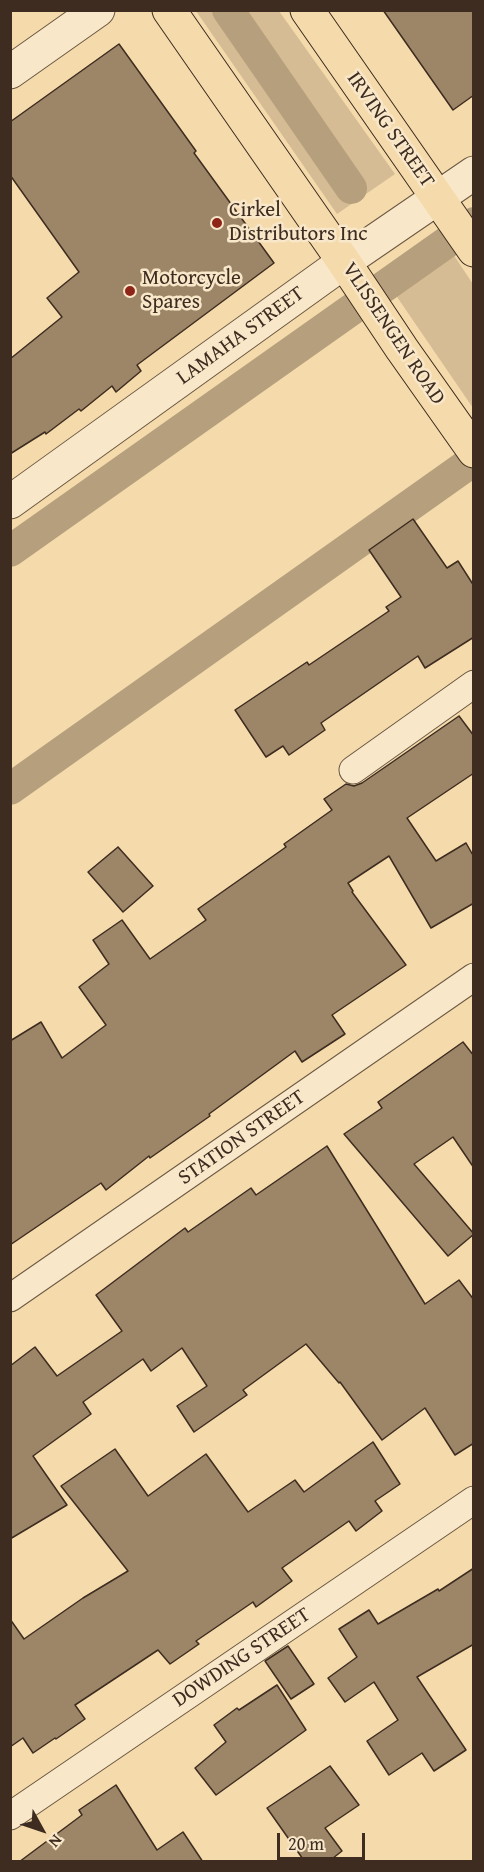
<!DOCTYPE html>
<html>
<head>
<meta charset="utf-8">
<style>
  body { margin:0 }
  #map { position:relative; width:484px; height:1872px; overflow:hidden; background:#f5daac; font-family:"Gentium Book Plus",serif }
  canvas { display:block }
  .frame { position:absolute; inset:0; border:12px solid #3d2c1f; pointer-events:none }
  .north { position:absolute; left:12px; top:1800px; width:60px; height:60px; -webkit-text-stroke:4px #f8e7c9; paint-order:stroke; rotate:130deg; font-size:16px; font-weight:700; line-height:24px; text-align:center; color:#3d2c1f }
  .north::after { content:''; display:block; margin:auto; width:21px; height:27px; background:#3d2c1f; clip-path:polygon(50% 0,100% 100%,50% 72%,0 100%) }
  .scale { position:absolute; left:277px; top:1833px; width:88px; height:27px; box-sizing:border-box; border:3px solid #3d2c1f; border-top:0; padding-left:8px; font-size:18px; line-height:21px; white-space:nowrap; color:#3d2c1f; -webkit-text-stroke:4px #f8e7c9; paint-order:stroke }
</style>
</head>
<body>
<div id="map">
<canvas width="484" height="1872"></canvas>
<div class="frame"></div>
<div class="north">N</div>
<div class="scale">20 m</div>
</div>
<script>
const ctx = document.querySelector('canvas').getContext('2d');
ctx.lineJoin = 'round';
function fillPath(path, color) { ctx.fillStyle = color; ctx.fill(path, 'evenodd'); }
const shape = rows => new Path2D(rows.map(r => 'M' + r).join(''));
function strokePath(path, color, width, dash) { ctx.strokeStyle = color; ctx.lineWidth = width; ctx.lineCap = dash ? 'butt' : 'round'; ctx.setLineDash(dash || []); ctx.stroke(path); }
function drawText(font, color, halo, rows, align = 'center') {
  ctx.font = font + ' "Gentium Book Plus",serif'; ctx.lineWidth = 5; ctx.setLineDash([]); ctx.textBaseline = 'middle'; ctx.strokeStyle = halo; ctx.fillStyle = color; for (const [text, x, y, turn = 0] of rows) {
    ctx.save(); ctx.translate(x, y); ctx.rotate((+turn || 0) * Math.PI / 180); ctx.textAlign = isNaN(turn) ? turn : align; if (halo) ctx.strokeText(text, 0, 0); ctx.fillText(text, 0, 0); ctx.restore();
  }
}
fillPath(shape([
  [196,11,279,11,395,174,337,214],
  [441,236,473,284,473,408,382,275]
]), '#d6bc94');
strokePath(shape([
  [228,10,351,188],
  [10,551,474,223],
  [10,789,474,460]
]), '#b69f7c', 32);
const building = shape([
  [383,10,474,10,474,95,453,110,383,10],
  [119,44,196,151,194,153,274,263,137,365,141,371,116,392,112,386,81,411,79,409,46,434,45,432,10,454,10,359,62,317,47,298,79,272,10,175,10,122,119,44],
  [413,519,447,568,458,561,474,586,474,637,425,668,418,656,321,723,325,730,289,755,283,746,266,757,235,710,307,662,309,665,389,611,386,607,401,597,369,550,413,519],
  [459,716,474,736,474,773,407,818,436,861,466,843,474,857,474,903,431,928,389,856,348,883,353,891,352,892,406,965,332,1015,345,1034,302,1062,295,1051,209,1114,210,1116,150,1158,149,1156,106,1190,101,1183,10,1245,10,1041,41,1022,62,1058,106,1025,79,987,109,964,93,940,122,920,150,959,206,920,198,909,286,847,284,844,332,810,324,799,346,784,354,786,362,783,459,716],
  [118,847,153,886,123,912,88,872,118,847],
  [463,1042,474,1056,474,1168,453,1137,414,1164,474,1234,448,1256,344,1134,382,1108,378,1102,463,1042],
  [327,1146,425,1304,459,1280,474,1300,474,1443,455,1455,425,1408,382,1440,340,1382,339,1383,306,1344,243,1390,247,1395,194,1432,177,1406,207,1386,182,1348,151,1371,143,1359,83,1402,91,1414,33,1456,67,1505,10,1539,10,1366,35,1347,57,1376,122,1331,96,1295,185,1228,188,1232,251,1188,256,1195,327,1146],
  [373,1442,400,1484,375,1501,382,1511,356,1531,349,1521,282,1568,292,1581,256,1607,253,1602,196,1641,199,1644,170,1664,158,1650,75,1705,85,1719,56,1739,55,1738,33,1753,23,1738,10,1747,10,1619,24,1639,83,1598,128,1571,61,1486,115,1449,148,1496,206,1454,248,1512,295,1480,304,1492,373,1442],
  [474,1568,474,1644,417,1677,466,1750,434,1771,422,1753,389,1775,367,1741,398,1720,374,1682,345,1702,328,1678,357,1657,339,1629,369,1610,378,1624,438,1589,439,1591,474,1568],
  [288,1646,314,1684,291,1699,265,1661,288,1646],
  [277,1685,306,1730,216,1795,195,1768,226,1742,214,1725,237,1708,239,1710,277,1685],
  [330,1766,359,1805,325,1828,342,1851,328,1862,305,1862,267,1808,330,1766],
  [116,1785,157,1850,183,1832,203,1862,19,1862,82,1815,79,1810,116,1785]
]);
fillPath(building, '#9d8668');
strokePath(building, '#3d2c1f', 1.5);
const minor = shape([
  [353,770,474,684],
  [10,1298,474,977],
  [10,1816,474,1500]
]);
const tertiary = shape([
  [10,72,98,10],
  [10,502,344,262,474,173]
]);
const primary = shape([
  [169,10,344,262,402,349,474,451],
  [307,10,474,250]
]);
strokePath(minor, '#6b5842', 29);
strokePath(tertiary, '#6b5842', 35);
strokePath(primary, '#3d2c1f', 35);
strokePath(minor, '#f8e7c9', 27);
strokePath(tertiary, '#f8e7c9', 33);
strokePath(primary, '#f5daac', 33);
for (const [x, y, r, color] of [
  [217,223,6,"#8f2418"],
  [130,291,6,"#8f2418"]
]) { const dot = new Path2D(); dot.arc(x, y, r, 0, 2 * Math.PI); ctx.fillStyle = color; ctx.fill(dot); strokePath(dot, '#f8e7c9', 2); }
drawText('21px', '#3d2c1f', '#f8e7c9', [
  ["IRVING STREET",390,130,55],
  ["VLISSENGEN ROAD",393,334,56],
  ["LAMAHA STREET",241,336,-36],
  ["STATION STREET",242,1138,-35],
  ["DOWDING STREET",242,1658,-34]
]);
drawText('21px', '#3d2c1f', '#f8e7c9', [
  ["Cirkel",229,211],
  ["Distributors Inc",229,235],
  ["Motorcycle",142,279],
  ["Spares",142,303]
], 'left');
</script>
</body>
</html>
